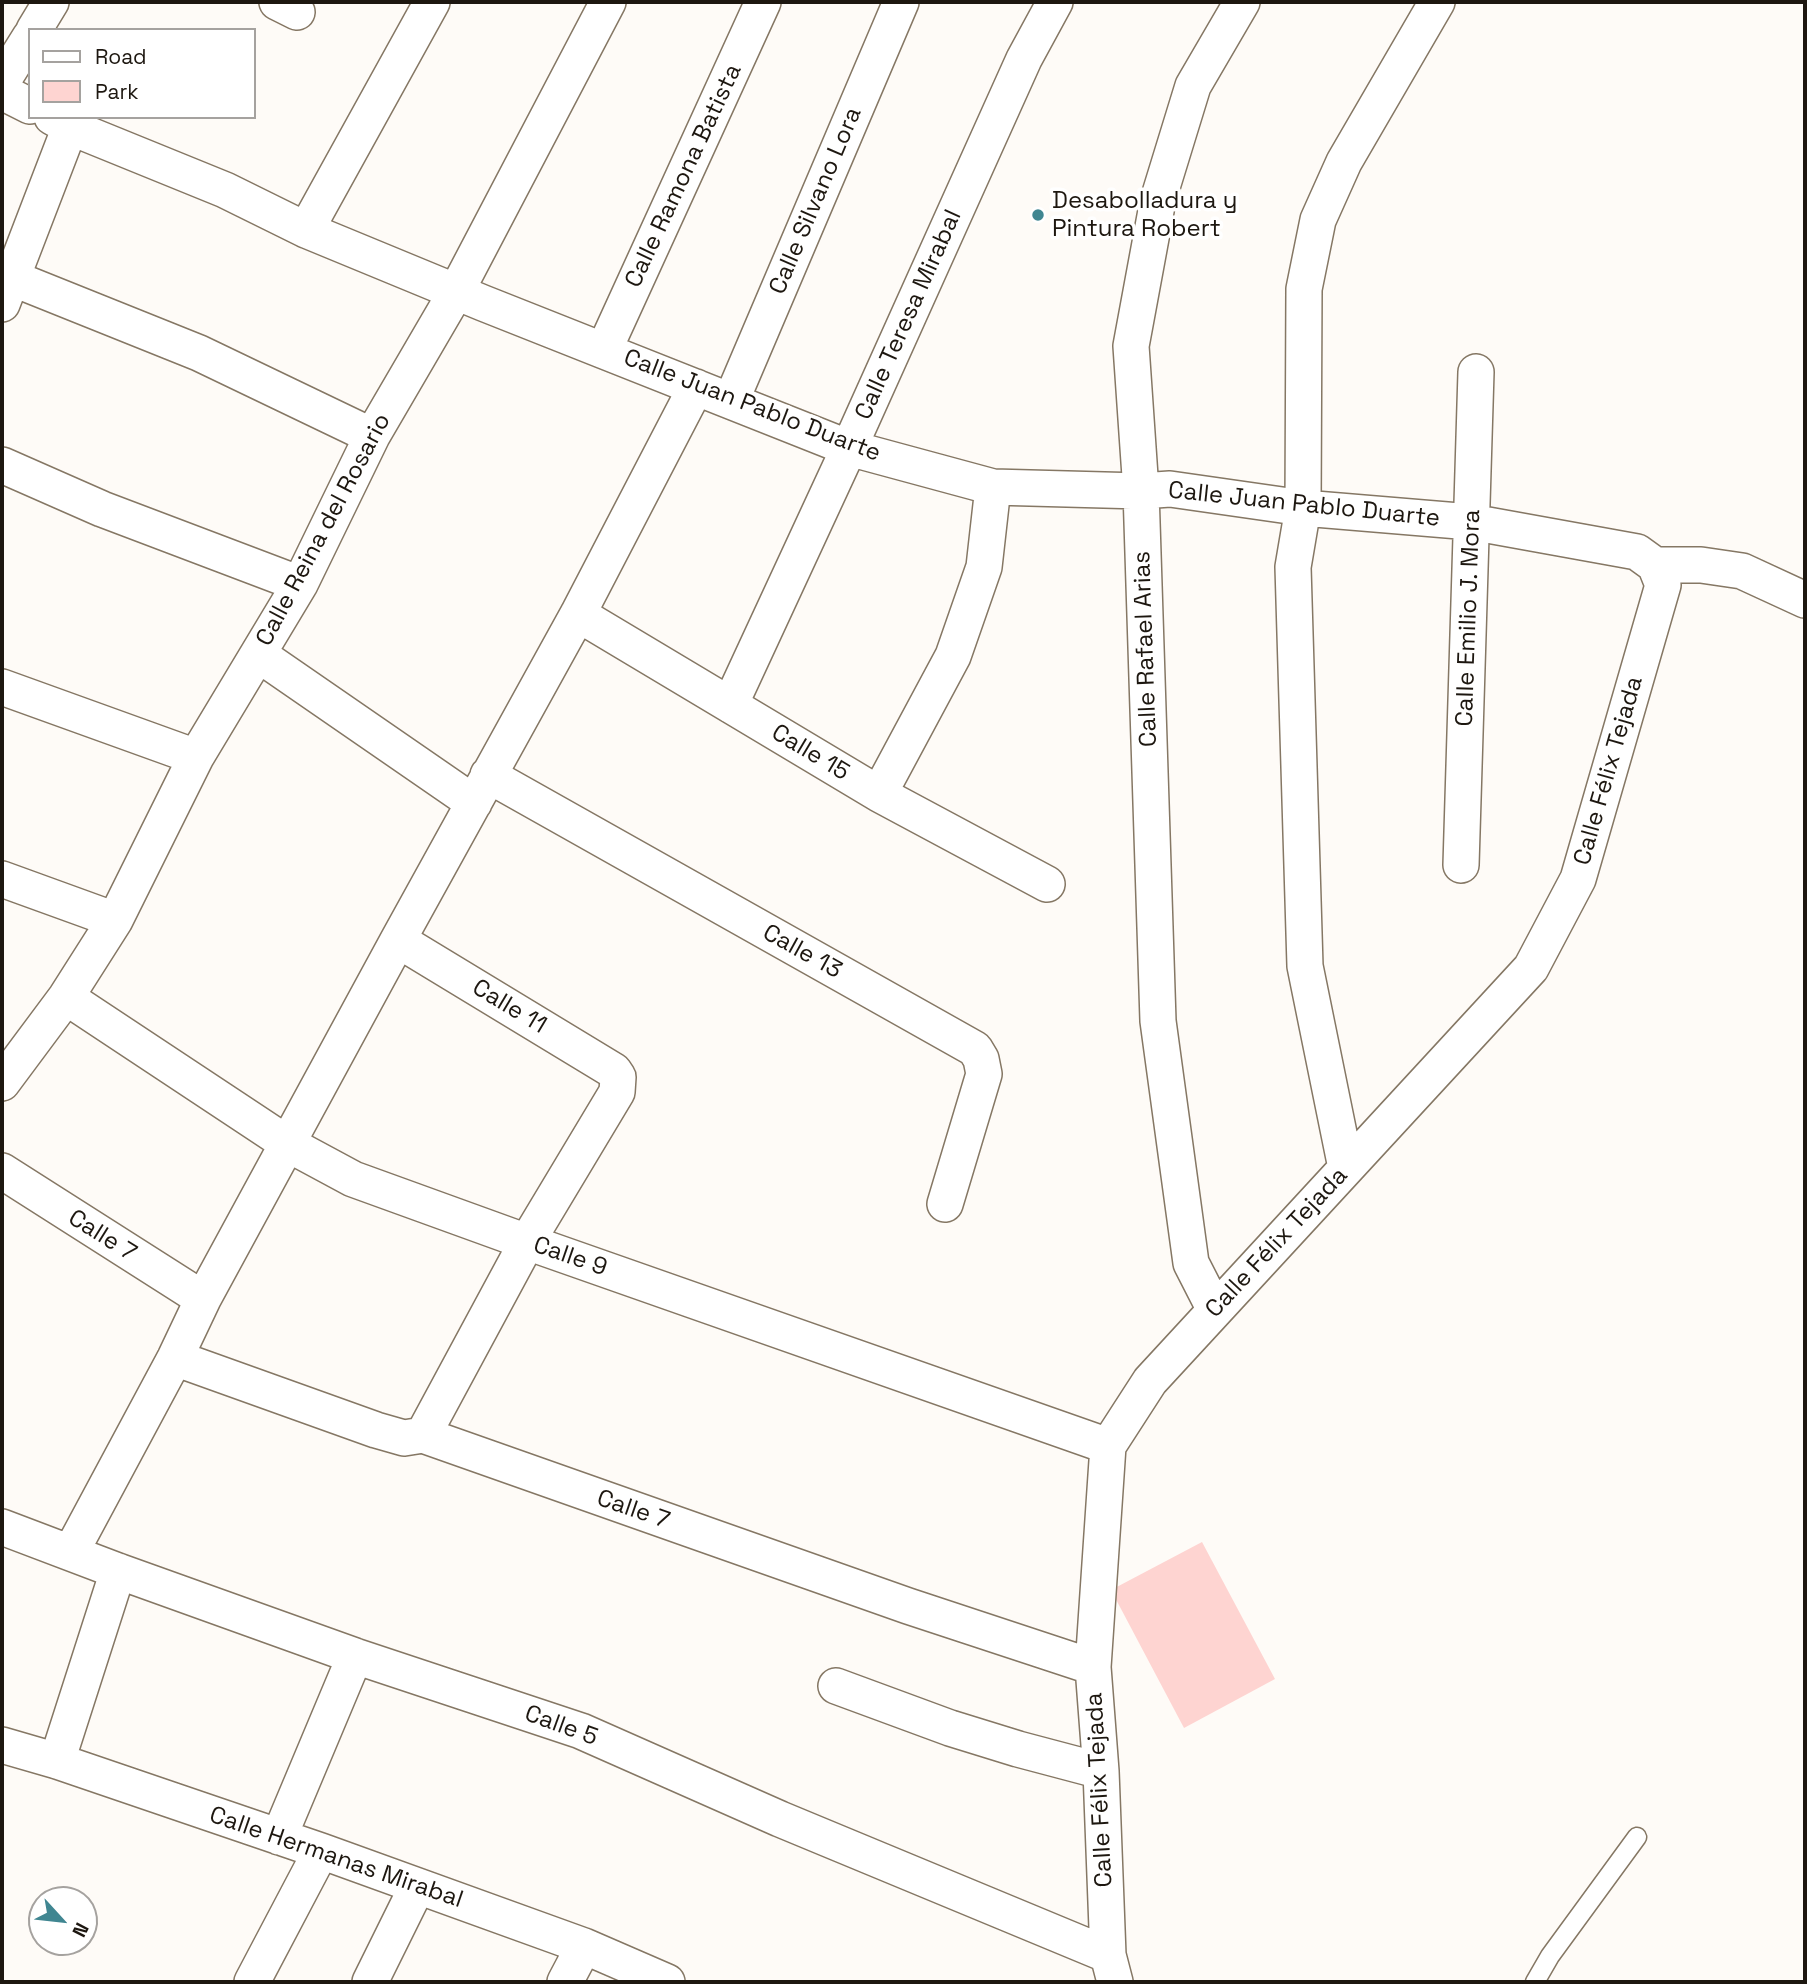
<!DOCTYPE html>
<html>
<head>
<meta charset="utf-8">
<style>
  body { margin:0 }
  #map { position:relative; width:1807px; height:1984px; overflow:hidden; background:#fefbf7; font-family:"Space Grotesk",sans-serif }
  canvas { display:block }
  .frame { position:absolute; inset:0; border:4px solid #1d1710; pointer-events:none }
  .legend { position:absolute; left:28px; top:28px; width:228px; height:91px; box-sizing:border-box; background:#fff; border:2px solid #a5a29f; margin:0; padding:9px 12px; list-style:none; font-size:21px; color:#1d1710 }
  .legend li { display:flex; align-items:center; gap:14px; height:35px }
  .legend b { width:35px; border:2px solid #a5a29f }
  .north { position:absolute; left:28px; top:1886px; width:70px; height:70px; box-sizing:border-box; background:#fff; border:2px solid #a5a29f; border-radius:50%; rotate:117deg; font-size:19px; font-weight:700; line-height:28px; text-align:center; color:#1d1710 }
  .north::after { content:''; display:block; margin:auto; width:24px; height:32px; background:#408691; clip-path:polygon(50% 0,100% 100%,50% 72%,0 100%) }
</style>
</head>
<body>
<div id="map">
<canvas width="1807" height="1984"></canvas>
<div class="frame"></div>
<ul class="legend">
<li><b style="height:9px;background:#fff"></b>Road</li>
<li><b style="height:19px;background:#fed4d1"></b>Park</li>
</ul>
<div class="north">N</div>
</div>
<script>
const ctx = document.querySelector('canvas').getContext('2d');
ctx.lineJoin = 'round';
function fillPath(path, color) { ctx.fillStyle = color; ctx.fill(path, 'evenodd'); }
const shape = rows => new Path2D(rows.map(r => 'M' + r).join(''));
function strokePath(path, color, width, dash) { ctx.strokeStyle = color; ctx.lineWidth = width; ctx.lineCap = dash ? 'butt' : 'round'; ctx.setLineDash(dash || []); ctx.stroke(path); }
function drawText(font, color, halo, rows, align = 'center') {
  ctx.font = font + ' "Space Grotesk",sans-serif'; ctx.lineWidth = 7; ctx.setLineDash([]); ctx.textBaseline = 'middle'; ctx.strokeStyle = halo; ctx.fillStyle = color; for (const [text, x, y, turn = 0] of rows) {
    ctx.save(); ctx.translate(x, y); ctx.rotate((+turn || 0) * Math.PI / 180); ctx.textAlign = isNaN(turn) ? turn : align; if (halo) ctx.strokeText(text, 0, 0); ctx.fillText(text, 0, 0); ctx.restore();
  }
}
fillPath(shape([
  [1202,1542,1275,1679,1184,1728,1111,1590]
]), '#fed4d1');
const service = shape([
  [1535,1982,1550,1956,1637,1837]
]);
const minor = shape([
  [277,2,297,12],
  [34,30,51,2],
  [2,82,30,37],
  [2,92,30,106],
  [52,117,70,127,225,190,306,230,483,303,849,448,993,487,1141,491,1170,489,1303,508,1471,522,1637,552,1655,565],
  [306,230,432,2],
  [12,278,199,353,372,436],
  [2,304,70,127],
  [604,350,763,2],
  [731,401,901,2],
  [2,465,102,509,300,584],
  [1655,565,1701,565,1742,571,1805,600],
  [578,614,879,794,1047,884],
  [258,654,474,803],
  [2,687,196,757],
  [730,705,849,448,1024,59,1055,2],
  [488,775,975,1049,981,1059,984,1074,945,1204],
  [879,794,953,656,984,567,993,487],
  [1461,865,1476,372],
  [2,879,115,920],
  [398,940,614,1071,618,1077,617,1092,527,1242,423,1435],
  [66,997,288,1144,353,1179,527,1242,1108,1446],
  [2,1083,66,997,115,920,196,757,300,584,372,436,456,292,608,2],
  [1346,1168,1305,966,1293,567,1303,508,1304,289,1318,220,1344,162,1437,2],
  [2,1171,203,1299],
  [1215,1310,1191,1263,1158,1021,1141,491,1131,346,1158,200,1193,86,1242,2],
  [175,1358,376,1430,404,1438,423,1435,908,1606,1093,1667],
  [2,1527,118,1571,355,1656,581,1731,780,1819,1108,1955],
  [71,1552,175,1358,203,1299,398,940,578,614,696,387],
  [836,1686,950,1728,1018,1749,1101,1771],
  [2,1745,57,1761,321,1851,584,1946,667,1982],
  [57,1761,118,1571],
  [279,1837,355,1656],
  [252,1982,321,1851],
  [370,1982,417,1887],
  [565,1982,584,1946],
  [1115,1982,1108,1955,1101,1771,1093,1667,1108,1446,1150,1381,1531,968,1578,879,1663,585,1655,565]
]);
strokePath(service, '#857764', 21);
strokePath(minor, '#857764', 38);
strokePath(service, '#fff', 18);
strokePath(minor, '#fff', 35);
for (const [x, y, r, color] of [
  [1038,215,7,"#408691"]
]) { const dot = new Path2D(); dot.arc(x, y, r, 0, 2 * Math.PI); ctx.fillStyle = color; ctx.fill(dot); strokePath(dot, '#fff', 2.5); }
drawText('24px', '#1d1710', '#fff', [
  ["Calle Ramona Batista",684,176,-65],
  ["Calle Silvano Lora",816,201,-67],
  ["Calle Teresa Mirabal",909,315,-66],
  ["Calle Juan Pablo Duarte",752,406,21],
  ["Calle Juan Pablo Duarte",1304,505,6],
  ["Calle Reina del Rosario",324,530,-62],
  ["Calle Emilio J. Mora",1469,618,-88],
  ["Calle Rafael Arias",1146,649,-92],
  ["Calle 15",810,753,31],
  ["Calle Félix Tejada",1609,771,-74],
  ["Calle 13",802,952,29],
  ["Calle 11",509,1007,31],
  ["Calle 7",102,1236,32],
  ["Calle Félix Tejada",1277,1243,-47],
  ["Calle 9",570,1257,19],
  ["Calle 7",633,1510,19],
  ["Calle 5",561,1726,20],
  ["Calle Félix Tejada",1100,1790,-93],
  ["Calle Hermanas Mirabal",336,1858,19]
]);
drawText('24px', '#1d1710', '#fff', [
  ["Desabolladura y",1052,201],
  ["Pintura Robert",1052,229]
], 'left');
</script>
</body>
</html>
